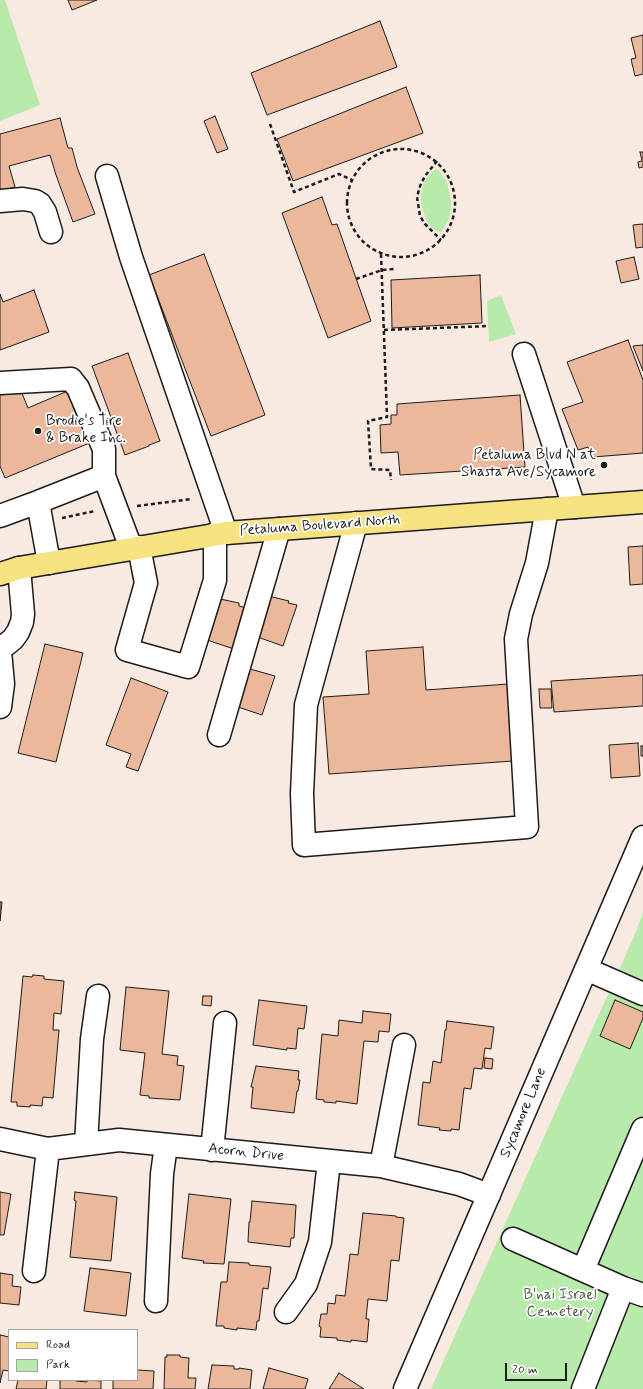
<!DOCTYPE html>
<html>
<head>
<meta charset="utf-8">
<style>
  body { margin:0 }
  #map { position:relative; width:643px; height:1389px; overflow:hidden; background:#f9eae1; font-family:Mynerve,sans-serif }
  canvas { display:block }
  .legend { position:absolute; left:8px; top:1329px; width:130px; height:52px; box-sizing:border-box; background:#fff; border:1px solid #a4a4a4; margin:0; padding:5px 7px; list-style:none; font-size:12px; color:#1c1c1c }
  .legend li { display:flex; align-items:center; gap:8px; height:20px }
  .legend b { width:20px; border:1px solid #a4a4a4 }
  .scale { position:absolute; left:505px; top:1363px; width:62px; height:18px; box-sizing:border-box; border:2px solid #1c1c1c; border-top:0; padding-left:5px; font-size:12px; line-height:14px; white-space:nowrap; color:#1c1c1c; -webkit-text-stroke:3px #fff; paint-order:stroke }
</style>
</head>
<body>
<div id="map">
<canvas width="643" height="1389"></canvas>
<ul class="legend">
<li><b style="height:5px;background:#f7e281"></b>Road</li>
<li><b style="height:11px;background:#b8eaab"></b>Park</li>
</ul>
<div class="scale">20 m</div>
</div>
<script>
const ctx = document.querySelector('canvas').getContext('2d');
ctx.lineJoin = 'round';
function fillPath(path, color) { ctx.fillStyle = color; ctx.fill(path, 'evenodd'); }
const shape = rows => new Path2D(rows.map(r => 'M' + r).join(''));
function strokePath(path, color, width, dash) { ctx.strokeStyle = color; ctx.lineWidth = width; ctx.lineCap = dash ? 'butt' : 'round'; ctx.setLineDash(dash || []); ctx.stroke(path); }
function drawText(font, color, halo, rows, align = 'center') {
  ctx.font = font + ' Mynerve,sans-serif'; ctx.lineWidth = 3.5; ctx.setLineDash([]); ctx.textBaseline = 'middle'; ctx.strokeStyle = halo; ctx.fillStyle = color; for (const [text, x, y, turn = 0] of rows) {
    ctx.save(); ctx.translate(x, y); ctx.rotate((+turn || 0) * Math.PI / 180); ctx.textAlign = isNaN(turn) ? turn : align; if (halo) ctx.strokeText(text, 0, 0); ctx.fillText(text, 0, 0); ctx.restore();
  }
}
fillPath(shape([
  [0,0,5,0,40,105,0,121],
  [436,169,439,170,447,182,451,200,451,209,449,219,441,233,438,232,431,227,426,220,421,203,421,194,423,184,428,176],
  [501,295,516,334,489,342,487,301],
  [643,913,643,1389,431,1389,635,934]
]), '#b8eaab');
const building = shape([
  [68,0,97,0,72,10,68,0],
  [380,21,397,67,267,115,251,73,380,21],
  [643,35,643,74,635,76,631,59,636,58,631,38,643,35],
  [406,87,423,133,293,181,277,139,406,87],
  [215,116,228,149,217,153,204,121,215,116],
  [60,118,68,148,72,148,77,167,95,214,73,222,56,175,50,155,9,166,15,187,0,191,0,134,60,118],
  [640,152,643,152,643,167,639,168,638,162,642,161,640,152],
  [322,197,332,225,337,224,371,321,328,338,282,213,322,197],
  [643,224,643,247,636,248,633,225,643,224],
  [204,254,265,415,211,436,149,275,204,254],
  [634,257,639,279,621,283,616,261,634,257],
  [480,275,482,323,392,328,391,280,480,275],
  [34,290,49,332,0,350,0,294,3,302,34,290],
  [628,340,643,380,643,453,593,457,588,447,578,450,562,409,583,402,567,362,628,340],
  [643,345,643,371,633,346,643,345],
  [128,353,160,441,149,445,149,446,125,455,92,366,128,353],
  [19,386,28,408,70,390,92,442,5,478,0,466,0,394,19,386],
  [520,395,525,467,400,475,398,452,381,453,380,425,391,424,391,415,397,415,397,404,520,395],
  [643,546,643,584,630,585,628,547,643,546],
  [268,596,289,601,288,603,297,605,283,646,252,635,268,596],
  [220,599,239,603,239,606,250,609,237,650,204,639,220,599],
  [45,644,83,653,56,762,18,753,45,644],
  [423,647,426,690,508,684,513,761,329,774,323,697,369,694,366,651,423,647],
  [250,669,275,676,262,715,238,707,250,669],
  [643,675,643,706,554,712,551,681,643,675],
  [131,678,168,692,138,771,126,767,131,754,106,745,131,678],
  [539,689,551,689,552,708,540,708,539,689],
  [638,743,640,776,611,778,609,745,638,743],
  [641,746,643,746,643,756,641,756,641,746],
  [0,902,2,902,0,921,0,902],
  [33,975,44,976,44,979,64,981,61,1014,54,1013,53,1030,59,1030,53,1098,43,1097,42,1106,30,1105,30,1107,17,1106,17,1102,11,1102,23,976,32,977,33,975],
  [126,987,169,991,162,1054,178,1056,177,1065,184,1066,180,1100,149,1098,149,1096,140,1095,145,1053,120,1050,126,987],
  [203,996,212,996,211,1006,202,1005,203,996],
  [259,1000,307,1006,304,1029,298,1028,296,1049,287,1048,287,1050,253,1045,259,1000],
  [615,1000,643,1012,643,1018,630,1049,600,1036,615,1000],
  [363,1011,391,1014,389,1032,379,1031,378,1042,364,1041,357,1104,336,1101,336,1103,324,1102,324,1100,316,1099,322,1034,338,1036,339,1020,362,1023,363,1011],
  [447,1021,494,1027,491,1049,485,1048,482,1069,474,1068,471,1089,464,1088,459,1130,451,1129,451,1131,439,1130,440,1128,418,1125,423,1082,430,1083,433,1061,441,1063,445,1030,446,1030,447,1021],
  [485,1058,493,1059,492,1069,484,1068,485,1058],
  [256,1066,299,1071,298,1080,300,1080,298,1091,297,1091,294,1113,251,1108,253,1087,251,1087,256,1066],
  [0,1192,11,1194,4,1235,0,1235,0,1192],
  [75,1192,117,1197,111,1261,70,1257,76,1201,74,1200,75,1192],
  [189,1194,231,1199,224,1264,203,1263,204,1261,182,1258,189,1194],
  [252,1201,296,1205,294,1238,291,1238,290,1247,248,1242,249,1222,250,1222,252,1201],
  [363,1213,396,1216,396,1217,404,1218,399,1261,391,1260,387,1301,368,1299,366,1319,369,1319,367,1342,351,1340,351,1342,337,1340,337,1338,320,1337,321,1327,319,1326,321,1314,327,1314,328,1303,335,1304,336,1295,345,1296,350,1254,358,1255,363,1213],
  [229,1262,249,1263,249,1265,271,1267,268,1289,263,1288,259,1321,257,1321,256,1330,237,1328,237,1330,224,1328,224,1326,216,1326,221,1282,227,1282,229,1262],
  [90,1268,131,1273,126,1316,84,1311,90,1268],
  [0,1273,13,1275,12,1286,21,1287,19,1305,0,1303,0,1273],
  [0,1335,9,1337,9,1371,3,1370,0,1383,0,1335],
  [167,1355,180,1355,180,1357,189,1358,188,1378,196,1378,195,1389,164,1389,165,1357,167,1357,167,1355],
  [212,1365,234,1366,234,1369,239,1369,239,1368,252,1370,250,1389,208,1389,212,1365],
  [269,1368,308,1379,305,1389,263,1389,269,1368],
  [137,1370,154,1371,153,1389,113,1389,113,1380,137,1380,137,1370],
  [339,1373,364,1389,329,1389,339,1373],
  [18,1380,47,1380,46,1389,16,1389,18,1380],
  [65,1380,76,1380,76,1381,87,1382,87,1380,101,1381,101,1389,60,1389,60,1381,65,1380]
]);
fillPath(building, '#ebb89c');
strokePath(building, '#1c1c1c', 1);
const minor = shape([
  [107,176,131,257,226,533],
  [0,201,23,199,35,201,40,204,45,212,51,232],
  [524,354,574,507],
  [0,383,71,379,78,388,104,449,104,476],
  [38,502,49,563],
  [0,516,38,502,104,476,131,548],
  [356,523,306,705,302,794,304,845,527,827,516,639,521,614,537,563,547,509],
  [139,547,146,583,127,650,188,667,215,580,215,534],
  [0,647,7,644,13,639,18,632,22,622,23,614,19,568],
  [0,651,3,684,0,707],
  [219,735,279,529],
  [586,969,643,994],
  [0,1139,48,1149,119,1140,381,1166,459,1184,489,1195],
  [86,1144,92,1039,98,996],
  [212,1150,225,1023],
  [381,1166,404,1045],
  [513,1239,623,1288,583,1389],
  [583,1270,643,1129],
  [34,1271,48,1149],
  [623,1288,643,1295],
  [156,1301,162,1174,166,1145],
  [286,1312,306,1284,320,1242,329,1161],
  [405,1389,643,837]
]);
const major = shape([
  [0,574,19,568,226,533,643,502]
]);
strokePath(minor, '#1c1c1c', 25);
strokePath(major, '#1c1c1c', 25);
strokePath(shape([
  [270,124,294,192,339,174,352,180],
  '347 203a54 54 0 1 1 108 0a54 54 0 1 1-108 0Z',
  [437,161,425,176,420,186,417,197,420,216,425,224,441,240],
  [381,254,387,417,368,421,371,469,390,470,391,480],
  [356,279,382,270,394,269],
  [384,330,489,326],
  [137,506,192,499],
  [62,518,95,511]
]), '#1c1c1c', 2.5, [4, 3]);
strokePath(minor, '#fff', 22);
strokePath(major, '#f7e281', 22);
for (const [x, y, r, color] of [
  [38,431,4,"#1c1c1c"],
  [604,465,4,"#1c1c1c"]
]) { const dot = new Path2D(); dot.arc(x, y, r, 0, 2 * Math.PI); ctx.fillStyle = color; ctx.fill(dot); strokePath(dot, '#fff', 1.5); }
drawText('15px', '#1c1c1c', '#fff', [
  ["Brodie's Tire",46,422],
  ["& Brake Inc.",46,439],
  ["Petaluma Blvd N at",596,456,"right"],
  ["Shasta Ave/Sycamore",596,473,"right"]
], 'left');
drawText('15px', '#1c1c1c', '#fff', [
  ["Petaluma Boulevard North",320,526,-4],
  ["Sycamore Lane",524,1113,-67],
  ["Acorn Drive",246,1153,6]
]);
drawText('15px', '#4b5a47', '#fff', [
  ["B'nai Israel",560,1296],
  ["Cemetery",560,1313]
]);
</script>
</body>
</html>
